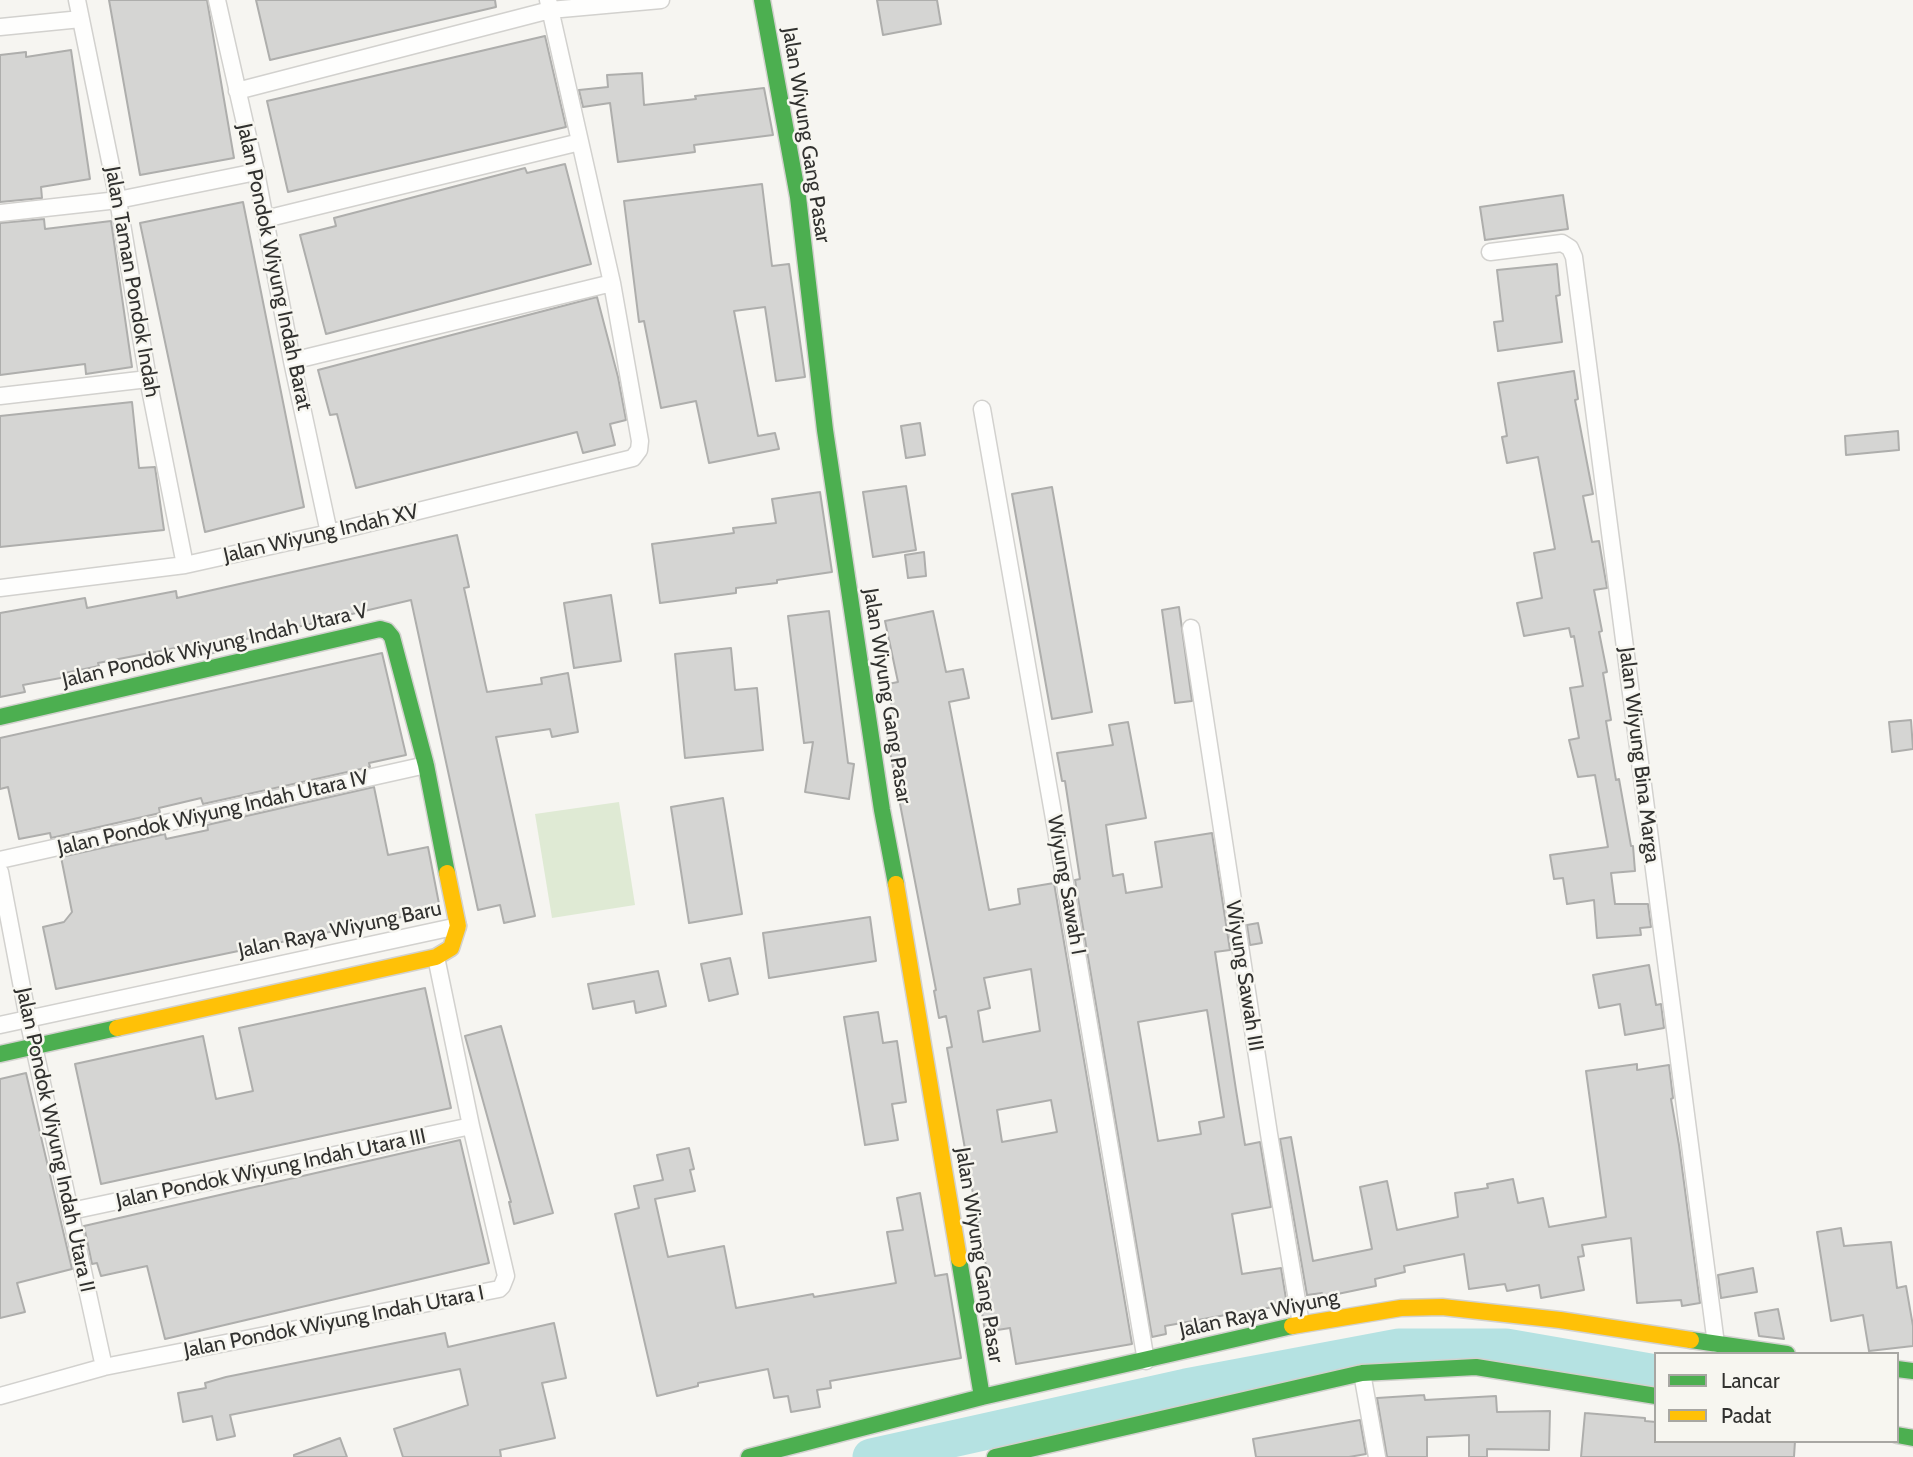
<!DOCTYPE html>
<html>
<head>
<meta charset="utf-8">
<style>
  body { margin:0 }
  #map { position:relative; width:1913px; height:1457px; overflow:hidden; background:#f6f5f1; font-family:Cabin,sans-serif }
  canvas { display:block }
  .legend { position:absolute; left:1654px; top:1352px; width:245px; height:91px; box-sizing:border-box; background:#f7f6f0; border:2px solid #a8a7a3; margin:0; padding:9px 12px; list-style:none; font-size:21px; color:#31312f }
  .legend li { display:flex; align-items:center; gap:14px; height:35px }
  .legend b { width:35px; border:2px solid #a8a7a3 }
</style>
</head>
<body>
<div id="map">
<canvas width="1913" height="1457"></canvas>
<ul class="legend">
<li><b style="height:9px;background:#4caf50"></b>Lancar</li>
<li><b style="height:9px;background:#ffc107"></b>Padat</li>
</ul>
</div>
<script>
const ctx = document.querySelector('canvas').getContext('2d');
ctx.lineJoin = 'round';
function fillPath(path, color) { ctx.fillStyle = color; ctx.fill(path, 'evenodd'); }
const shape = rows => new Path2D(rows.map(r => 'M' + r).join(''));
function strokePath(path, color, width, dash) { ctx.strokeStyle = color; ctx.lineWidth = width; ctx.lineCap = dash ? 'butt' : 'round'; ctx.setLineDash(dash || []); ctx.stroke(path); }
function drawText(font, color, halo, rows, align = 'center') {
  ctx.font = font + ' Cabin,sans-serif'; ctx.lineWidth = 5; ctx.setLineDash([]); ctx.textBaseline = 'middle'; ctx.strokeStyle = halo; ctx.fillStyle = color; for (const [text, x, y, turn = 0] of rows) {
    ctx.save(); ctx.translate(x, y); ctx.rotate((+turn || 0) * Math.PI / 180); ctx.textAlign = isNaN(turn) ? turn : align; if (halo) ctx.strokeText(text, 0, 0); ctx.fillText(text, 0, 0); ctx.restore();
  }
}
fillPath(shape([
  [619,802,635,905,552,918,535,814]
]), '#dfead4');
strokePath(shape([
  [871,1457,1186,1387,1399,1347,1506,1347,1656,1373]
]), '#b5e2e2', 37);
const building = shape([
  [109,0,207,0,234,158,140,175,109,0],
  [256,0,495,0,496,7,270,60,256,0],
  [877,0,937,0,941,24,883,35,877,0],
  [545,36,566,127,288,192,267,101,545,36],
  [71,50,90,179,41,187,42,198,0,202,0,55,26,52,26,57,71,50],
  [642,73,644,105,696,99,695,96,764,88,773,135,694,145,695,152,618,162,610,103,583,107,579,90,608,87,607,75,642,73],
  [565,164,591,264,326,334,300,235,336,226,334,218,357,212,525,168,527,173,565,164],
  [762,184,772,266,789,264,805,377,776,381,765,307,734,311,758,436,775,433,779,449,709,463,696,401,661,408,644,321,639,322,624,201,762,184],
  [1563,195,1568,229,1485,240,1480,207,1563,195],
  [243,202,304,507,205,532,140,223,243,202],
  [44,219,45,229,111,221,132,367,86,374,85,364,0,375,0,223,44,219],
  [1557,264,1560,295,1556,296,1562,342,1498,351,1494,322,1503,321,1497,270,1557,264],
  [597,297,618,377,626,420,610,424,615,445,583,453,577,432,356,488,337,414,330,415,318,370,597,297],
  [1574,371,1578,399,1575,400,1593,494,1583,496,1592,542,1599,541,1607,588,1594,590,1602,631,1599,632,1607,672,1603,673,1611,720,1606,721,1616,780,1619,779,1631,846,1633,846,1635,871,1611,873,1615,904,1648,904,1651,927,1640,928,1641,935,1597,938,1594,900,1567,904,1563,878,1554,879,1550,855,1608,847,1595,775,1578,777,1569,740,1579,738,1570,688,1583,686,1574,636,1571,637,1569,628,1524,636,1517,603,1542,598,1534,553,1555,549,1538,457,1507,463,1502,437,1507,436,1498,383,1574,371],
  [132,402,139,468,155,467,164,530,0,547,0,416,132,402],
  [920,423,925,455,906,458,901,426,920,423],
  [1898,431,1899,450,1846,455,1845,436,1898,431],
  [906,486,916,550,873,557,863,492,906,486],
  [1052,487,1092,712,1052,719,1012,494,1052,487],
  [820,492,832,572,777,580,777,583,736,588,736,593,660,603,652,544,734,533,733,528,776,523,772,499,820,492],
  [457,535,469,587,464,588,487,692,542,684,541,678,568,673,578,732,552,737,550,729,496,737,535,916,504,923,500,905,478,910,411,600,242,640,243,644,217,649,217,652,193,658,191,645,98,663,99,666,65,673,66,677,23,685,25,692,0,697,0,613,85,598,87,608,176,591,177,598,457,535],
  [924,552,926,576,908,578,905,555,924,552],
  [611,595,621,661,574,668,564,603,611,595],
  [1179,607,1192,701,1175,703,1162,610,1179,607],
  [829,611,848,763,854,764,849,799,805,792,813,742,804,743,788,616,829,611],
  [933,611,946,672,963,669,969,698,949,702,989,910,1020,904,1018,889,1054,883,1132,1344,1016,1364,1010,1328,985,1332,976,1274,987,1272,947,1048,952,1047,946,1016,939,1018,934,991,936,990,883,716,893,714,888,684,898,682,885,621,933,611],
  [1031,969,1040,1031,983,1042,978,1011,990,1008,984,978,1031,969],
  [1051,1100,1057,1132,1002,1142,997,1110,1051,1100],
  [731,648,735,690,757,688,763,750,685,758,675,654,731,648],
  [382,653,406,755,369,763,370,767,203,804,201,798,159,808,160,813,51,838,50,833,19,839,8,787,0,789,0,738,382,653],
  [1911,720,1913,749,1892,752,1889,722,1911,720],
  [1128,722,1146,818,1106,825,1113,876,1123,874,1126,893,1162,887,1155,842,1212,833,1230,950,1215,952,1236,1090,1245,1145,1260,1142,1271,1207,1232,1214,1242,1274,1281,1268,1287,1305,1248,1311,1249,1315,1232,1318,1231,1314,1165,1326,1166,1334,1152,1337,1075,880,1080,879,1065,781,1062,781,1057,753,1113,745,1109,725,1128,722],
  [1207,1010,1224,1117,1199,1122,1201,1134,1158,1141,1138,1022,1207,1010],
  [374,787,388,855,428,847,440,909,56,989,43,927,64,922,72,912,61,857,165,834,166,839,208,830,207,825,374,787],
  [723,798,742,914,689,923,671,807,723,798],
  [870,917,876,961,769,978,763,933,870,917],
  [1258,923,1262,943,1250,945,1247,925,1258,923],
  [730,958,738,994,709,1001,701,964,730,958],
  [1649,965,1656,1005,1661,1004,1664,1028,1625,1035,1620,1004,1599,1008,1593,975,1649,965],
  [658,971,666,1006,636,1013,634,1001,593,1009,588,984,658,971],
  [425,988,451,1108,101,1184,75,1064,203,1036,216,1099,253,1091,239,1028,425,988],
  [878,1012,883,1043,897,1041,906,1102,892,1104,898,1140,865,1145,844,1017,878,1012],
  [501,1026,553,1213,514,1224,509,1202,511,1202,465,1036,501,1026],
  [1637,1064,1637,1070,1669,1065,1673,1098,1671,1099,1679,1145,1700,1303,1682,1306,1681,1300,1637,1303,1631,1238,1582,1245,1584,1256,1578,1257,1584,1290,1541,1298,1539,1285,1507,1291,1505,1284,1469,1289,1464,1254,1404,1266,1405,1272,1375,1279,1376,1286,1323,1297,1322,1293,1307,1295,1280,1139,1291,1137,1313,1261,1372,1249,1360,1187,1387,1181,1397,1230,1458,1217,1455,1193,1488,1188,1487,1184,1513,1179,1518,1203,1543,1198,1549,1227,1606,1217,1586,1071,1637,1064],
  [26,1073,72,1269,17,1283,25,1312,0,1318,0,1079,26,1073],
  [460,1140,489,1263,165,1339,147,1266,101,1276,97,1263,92,1264,84,1226,460,1140],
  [689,1148,694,1169,690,1170,695,1191,655,1199,668,1257,724,1246,736,1308,813,1294,814,1297,896,1283,887,1232,903,1230,897,1198,920,1193,935,1276,947,1274,961,1358,830,1381,831,1388,817,1390,820,1407,791,1412,788,1396,774,1398,768,1369,698,1383,698,1386,657,1396,615,1214,639,1208,634,1186,663,1180,657,1155,689,1148],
  [1841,1228,1844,1246,1891,1242,1897,1288,1906,1286,1913,1326,1913,1346,1869,1351,1863,1315,1831,1321,1817,1232,1841,1228],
  [1753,1268,1757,1292,1721,1298,1718,1275,1753,1268],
  [1778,1309,1784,1339,1759,1336,1755,1313,1778,1309],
  [554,1323,566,1378,542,1383,555,1438,500,1450,501,1457,403,1457,394,1429,468,1405,460,1369,230,1415,235,1436,217,1440,212,1416,183,1422,178,1393,206,1388,205,1383,226,1377,445,1333,448,1347,554,1323],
  [1424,1395,1425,1400,1496,1396,1497,1412,1550,1411,1549,1450,1487,1449,1487,1457,1469,1457,1469,1435,1450,1436,1427,1437,1427,1457,1387,1457,1377,1398,1424,1395],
  [1585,1413,1645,1418,1645,1421,1656,1422,1656,1441,1795,1441,1794,1457,1581,1457,1585,1413],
  [1360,1420,1366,1454,1349,1457,1256,1457,1253,1439,1360,1420],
  [340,1438,347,1457,294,1457,294,1455,340,1438]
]);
fillPath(building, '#d5d5d3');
strokePath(building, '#aeaeac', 2);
const street = shape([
  [77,0,118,200,148,379,185,565],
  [217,0,256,172,292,361,329,533],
  [0,27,81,19],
  [237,91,550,10,661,0],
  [0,213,118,200,256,172],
  [265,219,580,142],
  [1490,252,1562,243,1570,248,1574,257,1716,1344],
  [292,361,612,283],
  [0,396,148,379],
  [982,409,1056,830,1146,1361],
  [0,588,185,565,329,533,633,458,639,450,640,441,612,283,548,0],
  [1191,628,1269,1134,1301,1324],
  [0,860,426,765],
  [0,872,28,1019,104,1367],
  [0,1025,458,926],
  [71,1211,471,1126],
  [1362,1373,1377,1457],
  [0,1396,104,1367,499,1289,502,1286,506,1276,471,1126,436,957]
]);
const fast = shape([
  [762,0,798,197,825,430,882,810,896,884],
  [0,717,380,629,387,631,392,637,426,765,447,873],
  [0,1054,117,1028],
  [959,1259,982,1397],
  [1691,1340,1787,1354],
  [1897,1369,1913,1371],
  [1897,1435,1913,1438],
  [749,1457,982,1397,1292,1326],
  [995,1457,1362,1373,1476,1367,1656,1396]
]);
const slow = shape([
  [896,884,959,1259],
  [117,1028,436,957,451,948,458,926,447,873],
  [1292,1326,1401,1308,1442,1307,1560,1320,1691,1340]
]);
strokePath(street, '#d2d1ce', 19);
strokePath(fast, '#d2d1ce', 19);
strokePath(slow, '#d2d1ce', 19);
strokePath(street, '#fefefd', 16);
strokePath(fast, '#4caf50', 16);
strokePath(slow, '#ffc107', 16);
drawText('21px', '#31312f', '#f7f6f0', [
  ["Jalan Wiyung Gang Pasar",806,135,81],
  ["Jalan Pondok Wiyung Indah Barat",274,267,78],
  ["Jalan Taman Pondok Indah",132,282,80],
  ["Jalan Wiyung Indah XV",321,534,-13],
  ["Jalan Pondok Wiyung Indah Utara V",215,646,-13],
  ["Jalan Wiyung Gang Pasar",887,696,81],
  ["Jalan Wiyung Bina Marga",1639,755,83],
  ["Jalan Pondok Wiyung Indah Utara IV",213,813,-13],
  ["Wiyung Sawah I",1066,885,80],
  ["Jalan Raya Wiyung Baru",340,930,-12],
  ["Wiyung Sawah III",1244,976,81],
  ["Jalan Pondok Wiyung Indah Utara II",55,1140,78],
  ["Jalan Pondok Wiyung Indah Utara III",271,1169,-12],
  ["Jalan Wiyung Gang Pasar",979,1255,81],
  ["Jalan Raya Wiyung",1259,1314,-12],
  ["Jalan Pondok Wiyung Indah Utara I",334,1322,-11]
]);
</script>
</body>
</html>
